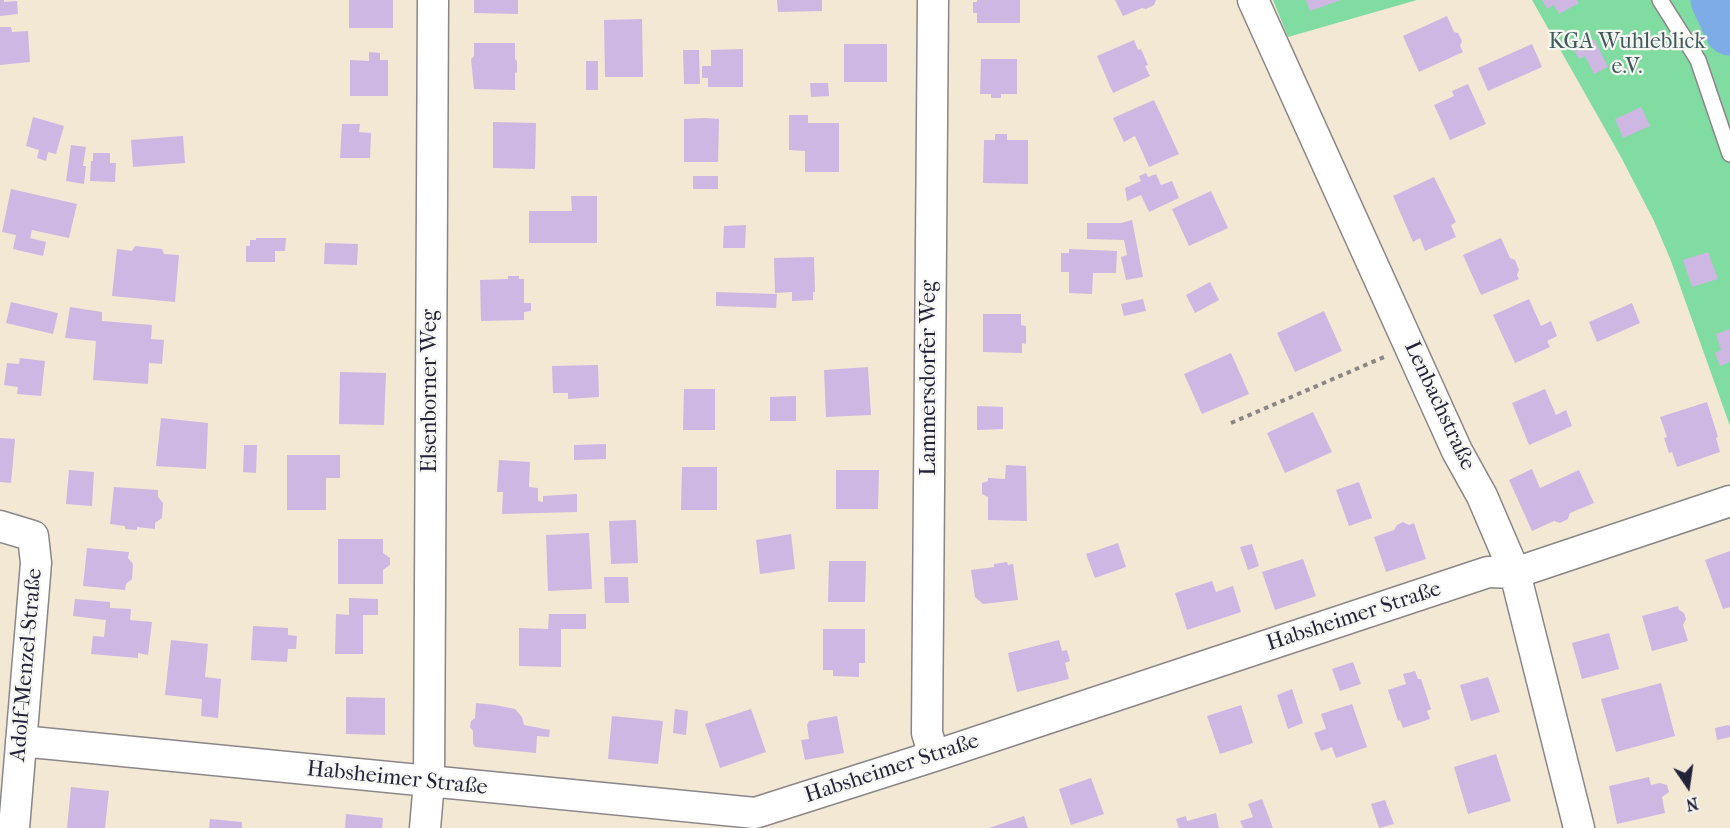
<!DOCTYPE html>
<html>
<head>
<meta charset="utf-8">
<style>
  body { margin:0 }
  #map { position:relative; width:1730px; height:828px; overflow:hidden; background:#f2e8d4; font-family:"IM FELL French Canon",serif }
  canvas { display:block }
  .north { position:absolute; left:1658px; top:756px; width:60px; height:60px; -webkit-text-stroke:4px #f6f6f2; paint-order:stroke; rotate:167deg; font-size:16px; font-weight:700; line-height:24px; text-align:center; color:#22223b }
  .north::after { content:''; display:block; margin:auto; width:21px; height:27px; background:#22223b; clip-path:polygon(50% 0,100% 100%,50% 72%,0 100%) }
</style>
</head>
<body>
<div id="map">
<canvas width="1730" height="828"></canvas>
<div class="north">N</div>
</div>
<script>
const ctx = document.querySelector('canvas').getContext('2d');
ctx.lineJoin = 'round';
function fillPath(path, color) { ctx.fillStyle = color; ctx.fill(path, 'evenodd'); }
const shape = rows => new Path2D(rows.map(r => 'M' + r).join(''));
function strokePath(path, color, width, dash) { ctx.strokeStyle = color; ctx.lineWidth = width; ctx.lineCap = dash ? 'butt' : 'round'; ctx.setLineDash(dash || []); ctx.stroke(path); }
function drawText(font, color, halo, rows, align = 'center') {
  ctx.font = font + ' "IM FELL French Canon",serif'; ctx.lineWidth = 4.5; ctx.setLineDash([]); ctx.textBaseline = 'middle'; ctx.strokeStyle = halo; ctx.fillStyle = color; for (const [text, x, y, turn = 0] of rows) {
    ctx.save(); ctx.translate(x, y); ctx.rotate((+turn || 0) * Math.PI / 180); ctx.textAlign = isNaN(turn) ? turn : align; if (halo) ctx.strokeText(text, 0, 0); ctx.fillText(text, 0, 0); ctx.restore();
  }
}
fillPath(shape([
  [1273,0,1417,0,1288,37],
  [1532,0,1730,0,1730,426,1671,261,1654,221,1621,157]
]), '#81dca2');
strokePath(shape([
  [1716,0,1730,30]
]), '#7dace7', 51);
fillPath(shape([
  [0,0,4,0,4,2,17,1,18,14,0,16],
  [349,0,393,0,393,28,349,28],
  [474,0,518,0,518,14,474,13],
  [777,0,822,0,822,11,778,12],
  [977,0,1020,0,1020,23,977,23,977,13,973,13,973,2,977,2],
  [1115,0,1156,0,1154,5,1146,9,1142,8,1123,16],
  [1306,0,1341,0,1310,11],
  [1542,0,1577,0,1579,3,1559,14,1554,5,1547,9],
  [1447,16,1454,32,1458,33,1462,41,1460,46,1463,52,1419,72,1403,36],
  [642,19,643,77,605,77,604,20],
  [0,27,11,27,12,32,28,31,30,62,0,65],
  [1594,39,1608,67,1594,74,1585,56,1579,59,1574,50],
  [1134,40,1138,50,1141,49,1148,65,1145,66,1150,76,1113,93,1097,56],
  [474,43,515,43,515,59,517,61,517,72,515,73,515,90,474,89,471,59,474,56],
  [844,44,887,44,887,82,844,82],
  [1532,44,1542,67,1488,91,1478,68],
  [743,49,743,87,708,87,708,78,702,78,702,66,711,66,711,50],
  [683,50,699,50,700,84,684,84],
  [369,52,380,53,380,60,388,60,388,96,350,96,350,60,369,61],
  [981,59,1017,59,1017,94,1001,94,1001,98,991,98,991,94,980,94],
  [586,61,598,61,598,90,586,90],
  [810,83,828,83,829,96,811,97],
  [1468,84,1486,124,1450,140,1434,105,1454,96,1452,91],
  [1154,100,1179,154,1149,167,1135,136,1124,142,1113,118],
  [1641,107,1650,126,1623,138,1615,119],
  [789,115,808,115,808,123,839,123,839,172,805,172,805,151,789,150],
  [33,117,64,126,56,154,48,152,46,161,37,158,39,150,26,146],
  [705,118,719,119,718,162,684,162,684,119],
  [493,122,536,123,535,169,493,168],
  [342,124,360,124,359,132,371,133,370,158,340,158],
  [995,134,1007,134,1007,140,1028,140,1028,184,983,183,984,140,995,140],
  [183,136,185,163,133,167,131,140],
  [71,145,86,147,83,166,86,166,84,184,66,181],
  [93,153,110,153,110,163,116,163,115,182,90,181,91,161,93,161],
  [1146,173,1148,177,1156,174,1161,185,1172,181,1179,198,1149,212,1141,195,1127,201,1125,188,1141,181,1139,176],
  [693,176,718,176,718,189,693,189],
  [1434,177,1456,222,1451,225,1456,237,1425,251,1420,238,1413,242,1393,196],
  [11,189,77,204,69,238,32,230,30,238,46,242,43,256,13,249,16,235,2,232],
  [1211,191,1228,228,1189,246,1172,209],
  [571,196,597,196,597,243,529,243,529,211,572,211],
  [1132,220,1143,277,1126,280,1121,257,1127,255,1124,240,1087,239,1087,223,1121,223],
  [746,225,745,248,723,248,724,226],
  [256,238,286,238,285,251,275,251,275,262,246,262,246,246,250,246,250,240,256,240],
  [1501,238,1510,258,1515,260,1519,270,1517,275,1519,279,1481,295,1463,255],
  [325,243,358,244,357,265,324,264],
  [135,246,162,249,164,254,179,255,175,302,112,296,117,249,132,251],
  [1069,249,1117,251,1116,273,1093,273,1092,294,1069,293,1069,272,1061,272,1061,253,1069,253],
  [1708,252,1718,279,1692,287,1683,260],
  [814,257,815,292,813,292,813,300,792,301,792,292,775,293,774,258],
  [508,276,519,276,519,279,524,279,524,303,531,303,531,311,524,312,524,320,481,321,480,280,508,279],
  [1210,282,1219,300,1195,313,1186,295],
  [716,292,777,294,776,308,716,306],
  [1143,299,1146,311,1124,316,1121,304],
  [1529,299,1541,326,1551,321,1557,336,1547,341,1550,347,1515,363,1493,315],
  [11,302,58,313,53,334,6,323],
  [1632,303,1640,323,1597,342,1589,322],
  [70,307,102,312,102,321,152,325,151,339,164,340,162,364,149,363,148,384,93,380,96,341,65,338],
  [1324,311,1342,351,1295,372,1277,333],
  [983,314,1021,314,1021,325,1026,326,1026,344,1022,343,1022,353,983,352],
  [1730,329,1730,362,1720,366,1715,353,1721,350,1716,334],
  [1231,353,1249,394,1202,414,1184,374],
  [20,358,45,361,41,396,17,394,18,387,4,385,7,363,19,364],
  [598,365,599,397,568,399,568,393,553,393,552,366],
  [868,367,871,415,826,417,824,370],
  [340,372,386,373,384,425,339,424],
  [684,389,715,389,715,430,683,430],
  [1545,389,1556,415,1566,410,1572,426,1529,445,1512,403],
  [796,396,796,421,770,421,770,397],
  [1707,402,1718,437,1716,438,1720,452,1677,467,1672,452,1669,453,1664,438,1667,437,1660,417],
  [977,406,1003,407,1003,429,977,430],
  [1313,412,1332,452,1285,473,1267,433],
  [161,418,208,423,206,469,156,466],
  [0,438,15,439,11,483,0,482],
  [606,444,606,459,574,460,574,445],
  [244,445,257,445,256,473,243,472],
  [287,455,340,455,340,478,326,478,326,510,287,510],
  [499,460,530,462,529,487,538,488,538,501,543,502,543,496,577,494,577,512,502,514,503,492,497,492],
  [1006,465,1026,466,1027,521,988,520,988,497,982,494,982,483,988,481,988,478,1005,479],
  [682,467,717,467,717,510,681,510],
  [1532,469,1540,488,1579,470,1594,503,1570,513,1568,519,1560,523,1554,521,1532,531,1509,480],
  [69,470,94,472,92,506,66,504],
  [836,470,879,470,878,509,836,509],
  [1359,482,1372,518,1349,526,1336,490],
  [114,487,158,490,158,497,163,503,162,518,155,523,155,529,137,527,137,530,125,529,125,526,110,524],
  [636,520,638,563,611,564,609,521],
  [1403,522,1409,525,1414,523,1426,559,1386,572,1374,537,1394,530,1397,525],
  [589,533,592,589,548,591,546,535],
  [791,534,795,569,760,574,756,540],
  [338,539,383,539,383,553,390,558,390,565,383,570,383,584,338,584],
  [1118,543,1126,567,1095,578,1086,554],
  [1252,544,1259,566,1248,570,1240,547],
  [87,548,129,552,128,558,133,564,132,579,126,584,125,590,83,586],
  [1730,551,1730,607,1723,609,1705,560],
  [1303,559,1316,596,1275,610,1262,572],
  [829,561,866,561,865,602,828,602],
  [1007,562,1008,565,1013,564,1018,600,983,604,975,597,971,570,994,567,994,564],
  [604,577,628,577,629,603,605,603],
  [1212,581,1216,592,1233,586,1241,612,1187,630,1175,593],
  [349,598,378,599,378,615,363,615,363,654,335,654,336,614,349,615],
  [75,599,110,602,110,608,131,609,130,620,152,622,148,655,138,653,138,658,91,654,93,636,104,637,106,620,73,616],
  [1678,606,1679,610,1684,613,1686,619,1683,625,1688,641,1652,651,1642,616],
  [549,614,586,614,586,629,561,629,561,667,519,666,519,628,548,629],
  [253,626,288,628,288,635,297,636,296,649,288,649,287,662,251,660],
  [823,629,865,629,865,663,859,663,859,677,833,676,833,670,823,670],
  [1609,633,1619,669,1582,679,1572,643],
  [171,640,208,644,205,677,221,679,218,718,201,716,202,699,165,695],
  [1059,640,1062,651,1067,650,1070,661,1065,663,1069,679,1017,692,1008,653],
  [1353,662,1361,684,1340,691,1332,669],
  [1415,671,1418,679,1421,679,1431,709,1427,711,1430,719,1403,728,1400,720,1398,721,1388,690,1406,684,1403,674],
  [1488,677,1500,712,1471,721,1460,685],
  [1661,683,1675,736,1616,752,1601,699],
  [1292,689,1303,723,1288,729,1277,695],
  [346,697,385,698,385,735,346,734],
  [476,703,495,705,515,709,522,717,524,725,550,730,549,737,537,736,536,753,475,747,473,743,473,731,470,727,471,721,475,718],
  [1352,704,1367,747,1336,758,1332,747,1321,751,1314,733,1326,729,1321,714],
  [1241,705,1253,743,1220,754,1207,716],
  [675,709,688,711,686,735,673,733],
  [751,709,766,752,720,768,705,724],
  [612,716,663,721,658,764,608,759],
  [837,716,844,753,805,760,801,740,809,739,807,725,809,721],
  [1728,725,1730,726,1730,737,1717,740,1715,728],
  [1496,754,1511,801,1468,814,1454,767],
  [1649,777,1651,785,1660,783,1667,785,1669,792,1662,797,1665,813,1617,824,1609,786],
  [1091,778,1104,814,1071,825,1059,789],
  [71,787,109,791,105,828,67,828],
  [1262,799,1273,828,1243,828,1240,821,1253,817,1248,804],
  [1385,800,1394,824,1379,828,1371,804],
  [1216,813,1219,828,1179,828,1176,819,1186,816,1187,821],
  [346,814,383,818,382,828,345,828],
  [1024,816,1028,828,989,828],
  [210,819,242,822,242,828,209,828]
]), '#cfb7e3');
const service = shape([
  [1660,0,1698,60,1730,154]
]);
const minor = shape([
  [933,0,927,733,934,756],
  [1253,0,1457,451,1482,496,1515,573,1579,828],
  [0,526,33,536,36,563,14,828],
  [21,741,755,813,934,756,1488,572,1515,573,1730,501],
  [425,828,429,782,433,0]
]);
strokePath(service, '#8a8588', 18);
strokePath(minor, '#8a8588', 33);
strokePath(shape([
  [1231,423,1384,357]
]), '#8a8588', 4, [4.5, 4.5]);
strokePath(service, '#fff', 15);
strokePath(minor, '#fff', 30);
drawText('22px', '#3e5a5a', '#f6f6f2', [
  ["KGA Wuhleblick",1627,43],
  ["e.V.",1627,68]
]);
drawText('22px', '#22223b', '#f6f6f2', [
  ["Lammersdorfer Weg",930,378,-90],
  ["Elsenborner Weg",431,391,-90],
  ["Lenbachstraße",1439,406,65],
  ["Habsheimer Straße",1354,617,-18],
  ["Adolf-Menzel-Straße",27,665,-85],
  ["Habsheimer Straße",892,769,-18],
  ["Habsheimer Straße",397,779,6]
]);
</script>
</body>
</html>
